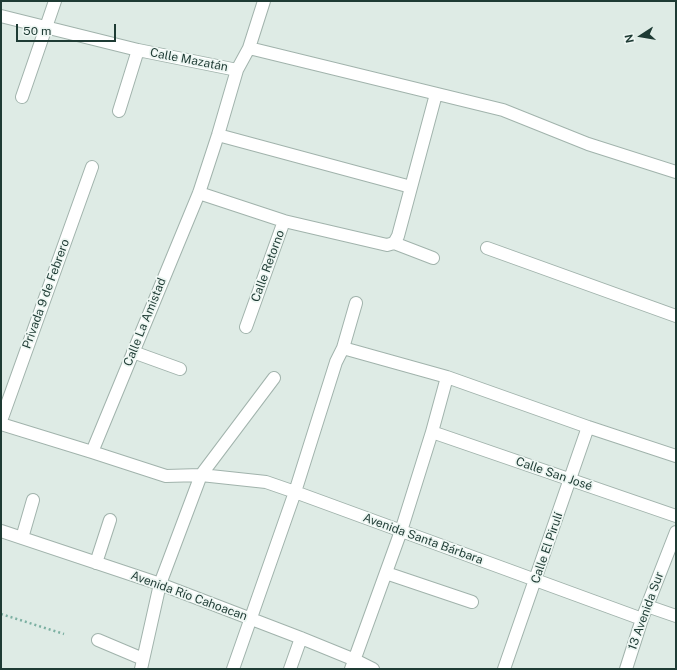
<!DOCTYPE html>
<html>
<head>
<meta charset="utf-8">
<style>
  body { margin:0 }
  #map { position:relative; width:677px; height:670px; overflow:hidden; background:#deebe5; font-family:"Public Sans",sans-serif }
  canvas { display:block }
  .frame { position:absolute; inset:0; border:2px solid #1e3b34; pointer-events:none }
  .north { position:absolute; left:621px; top:16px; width:40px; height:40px; -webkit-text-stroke:3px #eef7f3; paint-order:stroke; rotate:258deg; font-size:11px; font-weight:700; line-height:16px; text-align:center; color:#1e3b34 }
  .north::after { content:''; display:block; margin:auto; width:14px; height:18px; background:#1e3b34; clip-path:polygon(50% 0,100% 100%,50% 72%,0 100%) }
  .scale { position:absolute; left:16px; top:24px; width:100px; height:18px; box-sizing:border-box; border:2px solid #1e3b34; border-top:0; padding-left:5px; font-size:12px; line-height:14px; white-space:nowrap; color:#1e3b34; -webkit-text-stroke:3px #eef7f3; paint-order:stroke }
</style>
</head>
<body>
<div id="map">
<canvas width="677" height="670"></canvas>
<div class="frame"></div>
<div class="north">N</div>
<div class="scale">50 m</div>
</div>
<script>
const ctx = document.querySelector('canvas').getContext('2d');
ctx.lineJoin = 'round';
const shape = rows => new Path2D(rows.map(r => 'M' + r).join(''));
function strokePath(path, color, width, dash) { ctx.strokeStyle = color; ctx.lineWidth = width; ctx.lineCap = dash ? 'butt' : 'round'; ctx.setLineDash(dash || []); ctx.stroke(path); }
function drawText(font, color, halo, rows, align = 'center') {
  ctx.font = font + ' "Public Sans",sans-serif'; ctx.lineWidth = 3.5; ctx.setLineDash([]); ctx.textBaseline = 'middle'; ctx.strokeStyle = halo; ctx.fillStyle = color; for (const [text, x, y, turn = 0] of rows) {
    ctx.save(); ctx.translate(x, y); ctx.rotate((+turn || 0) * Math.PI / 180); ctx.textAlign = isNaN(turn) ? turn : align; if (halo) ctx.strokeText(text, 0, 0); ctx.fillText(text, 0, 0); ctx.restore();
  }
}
const minor = shape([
  [1,16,138,50,237,70],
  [249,48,503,110,588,144,676,172],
  [22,97,55,1],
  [119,111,138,50],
  [218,135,411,187],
  [199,193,284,221,387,245,394,243],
  [394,243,398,236,436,94],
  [394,243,433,258],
  [487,248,676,316],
  [246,327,284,221],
  [343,348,447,377,588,427,676,456],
  [133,352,180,369],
  [1,421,92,167],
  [1,424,92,452,166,476,201,475,266,482,295,492,642,619],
  [432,432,676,516],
  [92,452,199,193,218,135,237,70,249,48,264,1],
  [1,531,160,584,301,638,355,660,373,669],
  [22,538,33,500],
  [96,563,110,520],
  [386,573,472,602],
  [647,606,676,616],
  [98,640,143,659],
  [141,669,160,584,201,475,274,378],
  [233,669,295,492,336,362,343,348,356,303],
  [290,669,301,638],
  [351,669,401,531,432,432,447,377],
  [504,669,588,427],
  [626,669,642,619,676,532]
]);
strokePath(minor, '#a1b3ac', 14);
strokePath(shape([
  [1,614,64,634]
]), '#7cb0a2', 2.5, [2, 3]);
strokePath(minor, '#fff', 12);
drawText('12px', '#1e3b34', '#eef7f3', [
  ["Calle Mazatán",189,60,11],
  ["Calle Retorno",268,266,-70],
  ["Privada 9 de Febrero",46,294,-70],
  ["Calle La Amistad",145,322,-68],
  ["Calle San José",554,474,19],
  ["Avenida Santa Bárbara",423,539,20],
  ["Calle El Pirulí",547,548,-71],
  ["Avenida Río Cahoacan",189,596,20],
  ["13 Avenida Sur",646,611,-70]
]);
</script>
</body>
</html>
